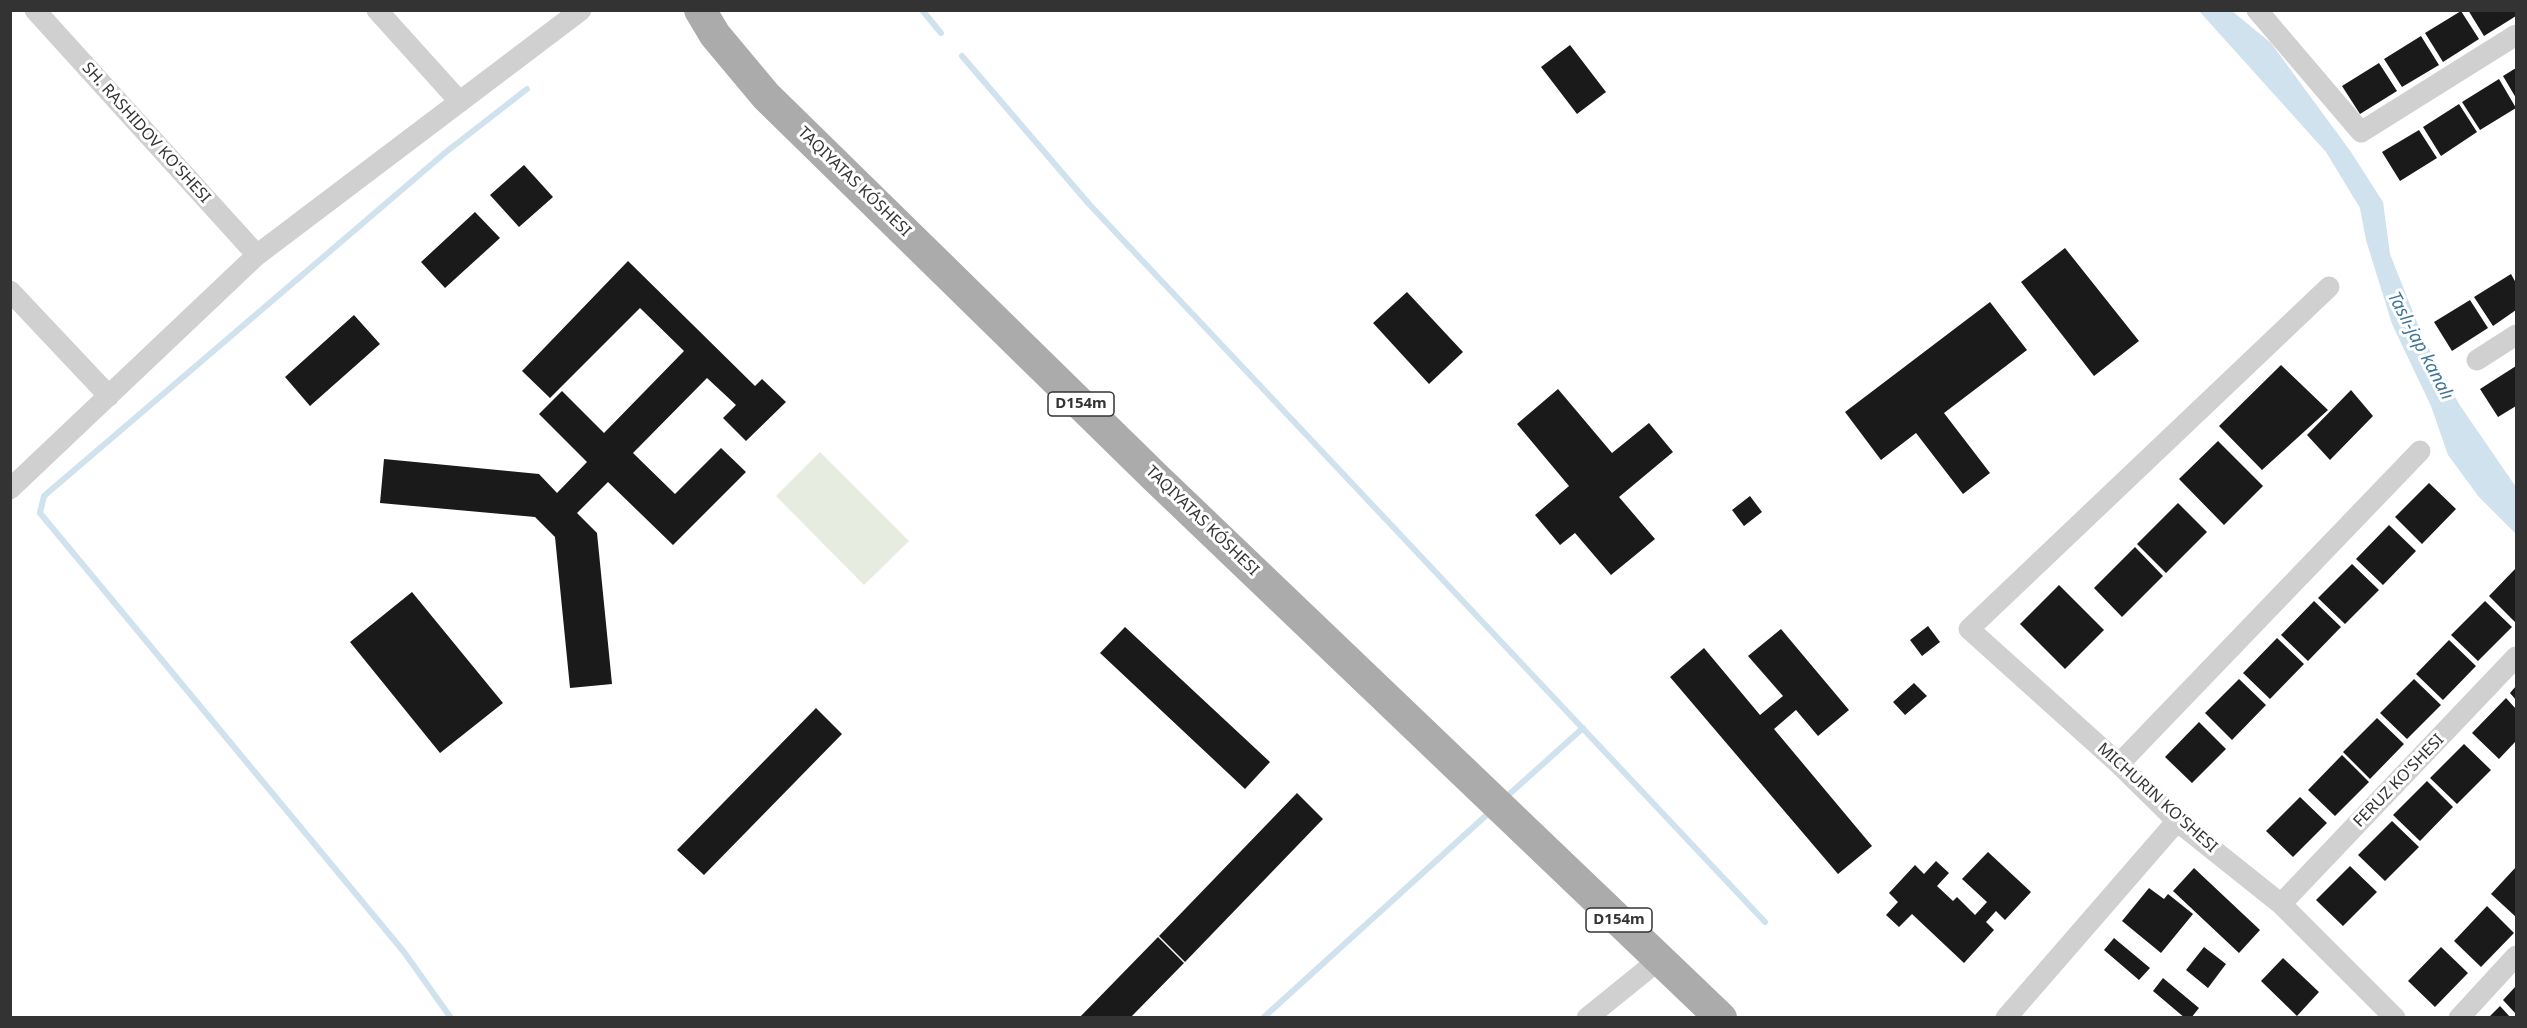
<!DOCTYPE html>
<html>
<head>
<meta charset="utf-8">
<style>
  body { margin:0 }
  #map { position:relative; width:2527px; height:1028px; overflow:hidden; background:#fff; font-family:"Noto Sans",sans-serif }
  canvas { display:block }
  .frame { position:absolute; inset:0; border:12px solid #333; pointer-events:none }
</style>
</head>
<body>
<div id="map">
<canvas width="2527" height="1028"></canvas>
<div class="frame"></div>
</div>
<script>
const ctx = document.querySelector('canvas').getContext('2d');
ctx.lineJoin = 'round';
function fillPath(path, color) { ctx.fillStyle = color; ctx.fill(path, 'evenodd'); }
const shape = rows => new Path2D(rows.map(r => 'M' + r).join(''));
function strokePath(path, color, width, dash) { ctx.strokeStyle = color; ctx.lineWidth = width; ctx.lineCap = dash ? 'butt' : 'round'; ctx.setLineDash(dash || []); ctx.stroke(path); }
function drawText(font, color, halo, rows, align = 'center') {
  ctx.font = font + ' "Noto Sans",sans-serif'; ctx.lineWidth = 6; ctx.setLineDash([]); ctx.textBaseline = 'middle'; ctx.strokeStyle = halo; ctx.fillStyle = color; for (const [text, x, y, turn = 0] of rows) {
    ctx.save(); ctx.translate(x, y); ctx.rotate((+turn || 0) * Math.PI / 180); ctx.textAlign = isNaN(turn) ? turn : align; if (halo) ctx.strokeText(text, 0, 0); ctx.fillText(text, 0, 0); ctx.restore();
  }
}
fillPath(shape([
  [820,452,909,541,864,585,776,496]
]), '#e6ecdf');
fillPath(shape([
  [2199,11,2232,11,2271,43,2351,152,2383,202,2390,254,2424,340,2459,404,2516,487,2516,534,2479,497,2448,455,2431,406,2392,324,2366,240,2360,208,2326,152]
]), '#cfe2ee');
strokePath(shape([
  [922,10,941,33],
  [962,56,1089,204,1765,922],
  [1505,798,1583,728],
  [451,1018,404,952,40,513,44,496,446,152,527,89],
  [1263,1018,1491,811]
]), '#cfe2ee', 6);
fillPath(shape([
  [2468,10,2516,10,2516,16,2484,36],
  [2461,11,2479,39,2443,62,2425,33],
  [2421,36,2439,65,2402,87,2384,59],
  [1570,45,1606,92,1577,114,1541,67],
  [2379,63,2397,91,2360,114,2342,86],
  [2516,68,2516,98,2503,76],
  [2499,79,2516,108,2480,130,2462,102],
  [2459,104,2477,132,2441,156,2423,127],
  [2419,130,2437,158,2400,181,2382,152],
  [524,165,553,197,519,227,490,195],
  [475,212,500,238,445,288,421,262],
  [2065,248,2139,341,2094,376,2021,282],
  [628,261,755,386,762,379,786,402,746,441,723,418,736,405,707,378,633,453,675,494,721,448,746,472,673,545,608,482,577,513,597,533,612,684,570,688,555,537,535,517,380,503,384,459,539,474,557,493,587,462,539,414,562,391,604,433,684,351,640,308,550,398,522,371],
  [2511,274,2516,283,2516,310,2493,326,2474,297],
  [1407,292,1463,352,1429,384,1373,323],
  [2470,300,2488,328,2452,351,2434,322],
  [1990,302,2027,350,1944,413,1990,473,1963,494,1916,433,1881,460,1845,412],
  [354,315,380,344,310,406,285,377],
  [2281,365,2328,410,2262,470,2219,426],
  [2516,366,2516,406,2498,417,2480,389],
  [1558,389,1612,453,1649,423,1673,452,1619,497,1655,539,1611,575,1575,533,1560,545,1535,515,1569,486,1517,424],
  [2351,390,2373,416,2330,460,2307,435],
  [2218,441,2263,486,2224,525,2179,479],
  [2429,483,2456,509,2422,544,2395,517],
  [1750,496,1762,512,1744,526,1732,510],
  [2178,503,2207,532,2166,573,2137,544],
  [2389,525,2416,551,2383,585,2356,559],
  [2135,547,2163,576,2122,617,2094,588],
  [2352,564,2379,590,2345,624,2318,598],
  [2516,568,2516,623,2489,596],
  [2059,585,2104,630,2065,669,2020,624],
  [412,592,503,703,440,753,350,642],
  [2314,601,2341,627,2308,661,2281,635],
  [2485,601,2512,627,2478,661,2451,635],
  [1928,626,1940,642,1922,656,1910,640],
  [1125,627,1270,762,1245,789,1100,653],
  [1781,629,1849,710,1818,736,1796,710,1774,729,1872,846,1838,874,1670,677,1704,648,1760,715,1783,696,1748,656],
  [2277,638,2304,664,2270,699,2243,673],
  [2449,640,2476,666,2443,700,2416,674],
  [2239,679,2266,705,2232,740,2205,713],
  [2414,679,2441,705,2407,739,2380,713],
  [1914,683,1927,696,1905,715,1893,702],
  [2516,686,2516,700,2510,693],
  [2506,698,2516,709,2516,741,2499,759,2472,733],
  [816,708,842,734,704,875,677,850],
  [2377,718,2404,744,2370,779,2343,752],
  [2199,722,2226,749,2192,783,2165,757],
  [2464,744,2491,770,2457,804,2430,778],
  [2342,755,2369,782,2335,816,2308,790],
  [2427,781,2453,807,2420,841,2393,815],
  [1297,793,1323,819,1185,962,1159,936],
  [2300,797,2327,823,2293,857,2266,831],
  [2392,821,2419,847,2385,881,2358,855],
  [1988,852,2031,892,2005,920,1996,911,1986,922,1994,930,1964,963,1912,914,1899,927,1886,915,1898,902,1889,893,1915,865,1924,874,1936,861,1949,873,1937,886,1953,901,1957,897,1975,915,1987,902,1962,879],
  [2350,866,2377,892,2343,926,2316,900],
  [2516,867,2516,917,2491,894],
  [2194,868,2260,930,2239,953,2173,891],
  [2149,888,2164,899,2168,894,2193,914,2161,953,2122,921],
  [2487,906,2514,933,2481,967,2454,941],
  [1158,937,1184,963,1130,1018,1079,1018],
  [2114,938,2150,968,2139,980,2104,950],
  [2204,947,2226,964,2208,988,2186,970],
  [2441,947,2468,973,2435,1007,2408,981],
  [2283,958,2319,992,2297,1016,2261,981],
  [2163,978,2199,1008,2191,1018,2185,1018,2153,991],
  [2516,986,2516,1014,2503,1000],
  [2500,1006,2511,1018,2488,1018]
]), '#1a1a1a');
strokePath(shape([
  [35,10,257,255],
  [377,10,460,102],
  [2257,10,2361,132,2516,35],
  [2329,287,1969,629,2119,764,2177,821,2281,904,2395,1018],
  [10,291,109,396],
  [2477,360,2516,335],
  [10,489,257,255,581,10],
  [2119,764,2420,451],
  [2281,904,2516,657],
  [1587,1018,1660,959],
  [2006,1018,2177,821],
  [2459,1018,2516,956]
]), '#d0d0d0', 21);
strokePath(shape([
  [700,10,715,35,766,96,1155,477,1721,1018]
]), '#ababab', 32);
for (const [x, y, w] of [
  [1081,404,66],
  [1619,920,66]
]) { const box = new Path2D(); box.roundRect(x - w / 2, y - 12, w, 24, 4.5); ctx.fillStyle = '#fff'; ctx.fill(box); strokePath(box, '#333', 1.5); }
drawText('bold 15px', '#333', null, [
  ["D154m",1081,404],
  ["D154m",1619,920]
]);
drawText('16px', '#333', '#fff', [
  ["SH. RASHIDOV KO'SHESI",146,133,48],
  ["TAQIYATAS KÓSHESI",854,182,44],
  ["TAQIYATAS KÓSHESI",1202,521,44],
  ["FERUZ KO'SHESI",2399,781,-46],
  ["MICHURIN KO'SHESI",2157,798,42]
]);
drawText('italic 18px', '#3f7597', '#fff', [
  ["Taslı-jap kanalı",2420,346,62]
]);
</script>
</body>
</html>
